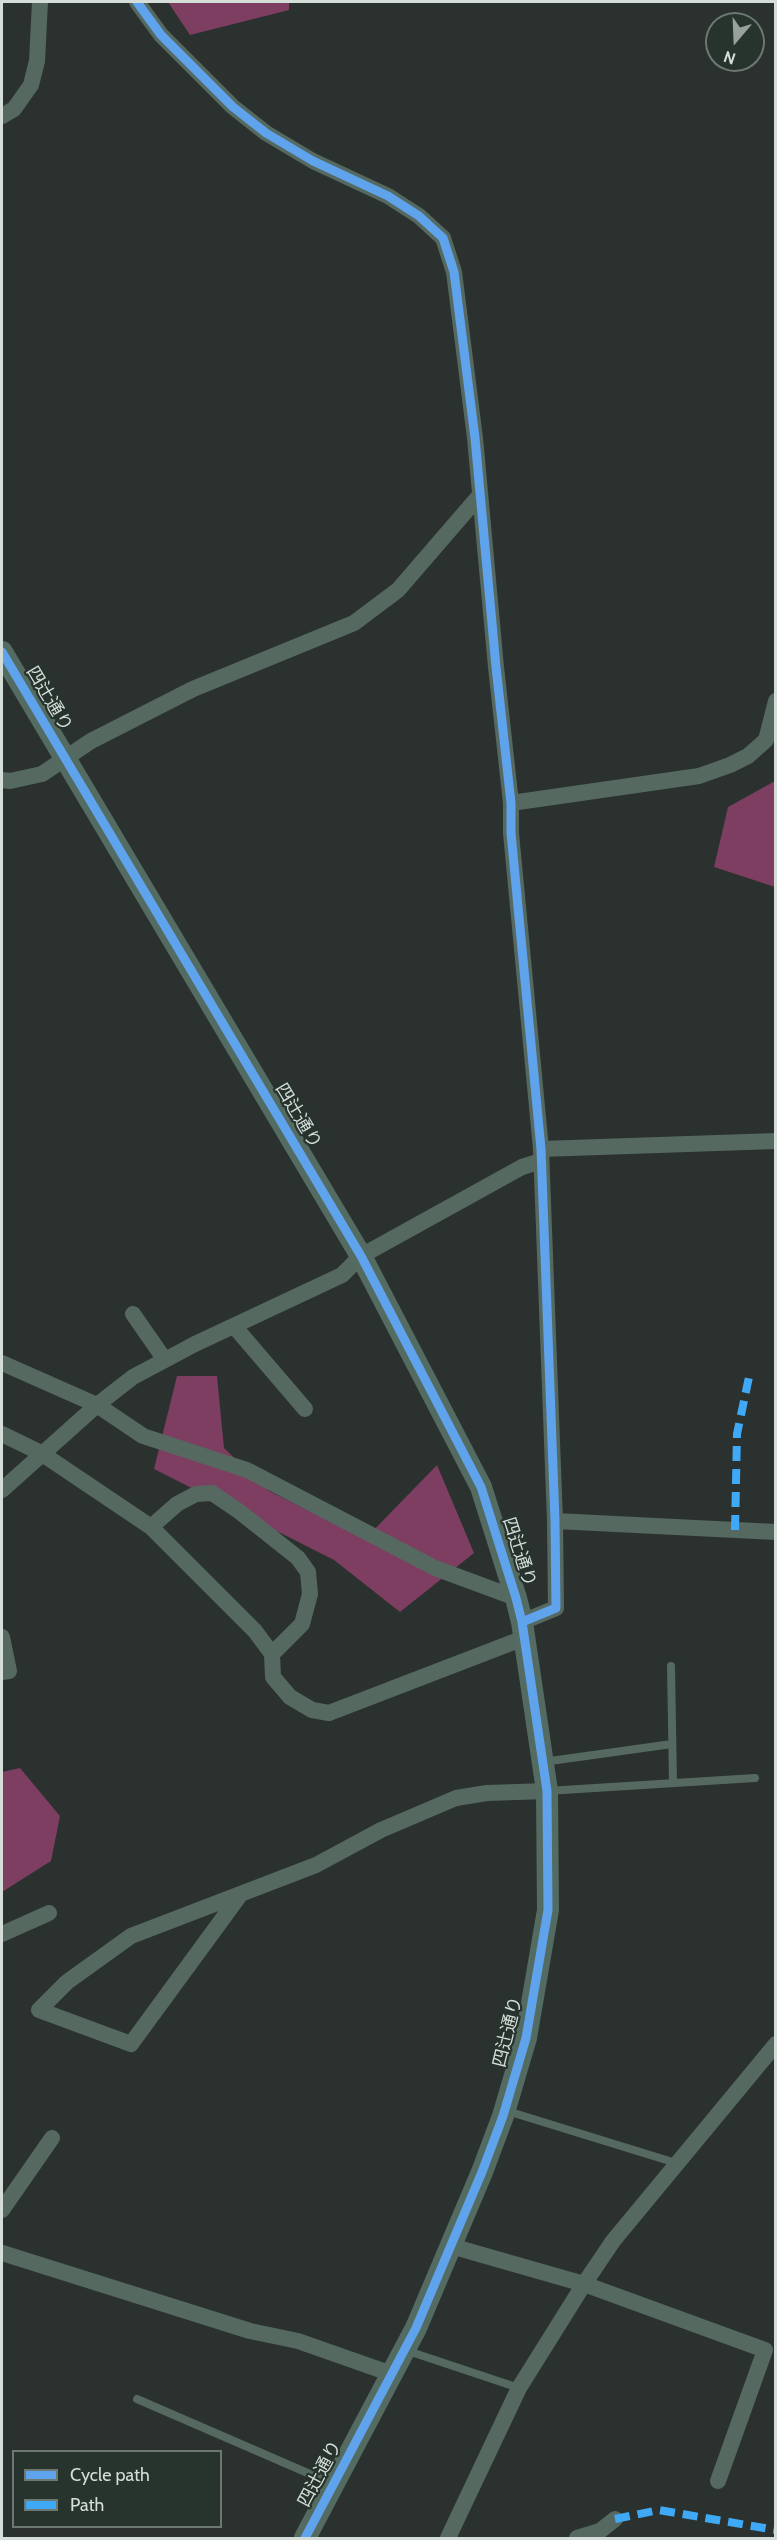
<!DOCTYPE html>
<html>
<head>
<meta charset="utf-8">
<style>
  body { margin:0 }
  #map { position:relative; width:777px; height:2540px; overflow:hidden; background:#2a312e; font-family:Cabin,sans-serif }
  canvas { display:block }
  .frame { position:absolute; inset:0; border:3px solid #d5ddd9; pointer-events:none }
  .legend { position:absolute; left:12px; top:2450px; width:210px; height:78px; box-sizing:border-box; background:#27342e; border:2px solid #6d7872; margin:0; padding:8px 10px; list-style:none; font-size:18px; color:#d5ddd9 }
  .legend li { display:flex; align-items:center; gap:12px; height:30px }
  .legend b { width:30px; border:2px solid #6d7872 }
  .north { position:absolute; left:705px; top:12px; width:60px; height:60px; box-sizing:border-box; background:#27342e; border:2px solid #6d7872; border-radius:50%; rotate:199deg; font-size:16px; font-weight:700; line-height:24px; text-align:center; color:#d5ddd9 }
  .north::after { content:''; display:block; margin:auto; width:21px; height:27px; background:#99a19d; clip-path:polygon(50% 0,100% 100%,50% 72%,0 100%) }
</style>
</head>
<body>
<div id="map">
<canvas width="777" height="2540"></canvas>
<div class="frame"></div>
<ul class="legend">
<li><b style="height:8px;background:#60a3ed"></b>Cycle path</li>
<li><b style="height:8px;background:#3fa9f5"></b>Path</li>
</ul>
<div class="north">N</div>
</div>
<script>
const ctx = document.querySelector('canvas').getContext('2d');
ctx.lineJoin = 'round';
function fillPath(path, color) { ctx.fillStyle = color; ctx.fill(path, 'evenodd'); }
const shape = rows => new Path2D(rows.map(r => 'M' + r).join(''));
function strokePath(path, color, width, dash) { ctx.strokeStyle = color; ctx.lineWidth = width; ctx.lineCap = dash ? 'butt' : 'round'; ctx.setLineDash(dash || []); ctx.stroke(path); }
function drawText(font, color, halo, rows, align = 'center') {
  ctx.font = font + ' Cabin,"Noto Sans JP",sans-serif'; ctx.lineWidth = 4.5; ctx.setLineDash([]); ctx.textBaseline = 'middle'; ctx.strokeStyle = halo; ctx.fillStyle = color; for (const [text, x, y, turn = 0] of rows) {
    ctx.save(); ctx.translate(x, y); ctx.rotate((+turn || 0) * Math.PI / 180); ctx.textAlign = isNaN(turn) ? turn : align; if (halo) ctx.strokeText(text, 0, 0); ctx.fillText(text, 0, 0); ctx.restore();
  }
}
fillPath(shape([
  [168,2,289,2,289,10,190,35],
  [775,781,775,887,714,867,728,807],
  [177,1376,217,1376,224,1448,269,1491,365,1539,437,1465,474,1553,400,1612,334,1560,154,1469],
  [20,1768,60,1816,51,1861,2,1892,2,1772]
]), '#7d3e61');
strokePath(shape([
  [671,1666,673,1783],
  [543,1762,672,1744],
  [547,1791,755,1778],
  [504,2110,676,2163],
  [405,2350,519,2388],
  [137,2399,333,2484]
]), '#556961', 8);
strokePath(shape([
  [137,2,161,35,233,107,266,133,313,161,388,196,419,216,443,238,454,272,475,438,496,667,511,803,511,833,541,1149,555,1521,556,1608,522,1622],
  [2,116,14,109,31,85,37,61,40,2],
  [2,780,10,781,42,774,91,741,193,689,354,623,398,590,480,495],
  [511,803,699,776,730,765,748,756,766,740,776,701],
  [541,1149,776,1141],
  [133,1314,165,1360],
  [234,1326,305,1409],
  [2,1363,97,1405,143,1436,247,1470,435,1568,516,1598],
  [2,1434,41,1453,151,1527,255,1631,272,1654,273,1677,290,1697,312,1710,329,1713,524,1638],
  [2,1490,97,1405,133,1377,195,1344,342,1275,361,1256,522,1167,541,1161],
  [555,1521,776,1532],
  [151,1527,177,1504,196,1494,212,1493,240,1512,298,1558,308,1572,310,1594,302,1624,272,1654],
  [2,1637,9,1671,2,1672],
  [240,1895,131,2044,39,2010,67,1982,131,1936,316,1865,381,1830,456,1798,487,1793,547,1791],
  [2,1934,49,1913],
  [2,2210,52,2138],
  [451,2246,584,2284,765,2350,718,2481],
  [2,2253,250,2331,298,2341,392,2374],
  [448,2538,519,2388,584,2284,613,2241,776,2044],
  [577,2538,600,2531,615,2519]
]), '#556961', 16);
strokePath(shape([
  [2,652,361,1256,481,1487,516,1598,522,1622,547,1791,548,1910,526,2038,503,2116,482,2172,416,2328,305,2538]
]), '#546b62', 22);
strokePath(shape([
  [735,1530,737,1434,749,1377],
  [615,2519,659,2510,776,2530]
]), '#3fa9f5', 8, [15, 8]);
strokePath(shape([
  [137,2,161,35,233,107,266,133,313,161,388,196,419,216,443,238,454,272,475,438,496,667,511,803,511,833,541,1149,555,1521,556,1608,522,1622],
  [2,652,361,1256,481,1487,516,1598,522,1622,547,1791,548,1910,526,2038,503,2116,482,2172,416,2328,305,2538]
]), '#60a3ed', 9);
drawText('18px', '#d5ddd9', '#27342e', [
  ["四辻通り",49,699,59],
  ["四辻通り",298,1116,59],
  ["四辻通り",519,1552,72],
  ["四辻通り",508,2032,-76],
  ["四辻通り",320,2474,-62]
]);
</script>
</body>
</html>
